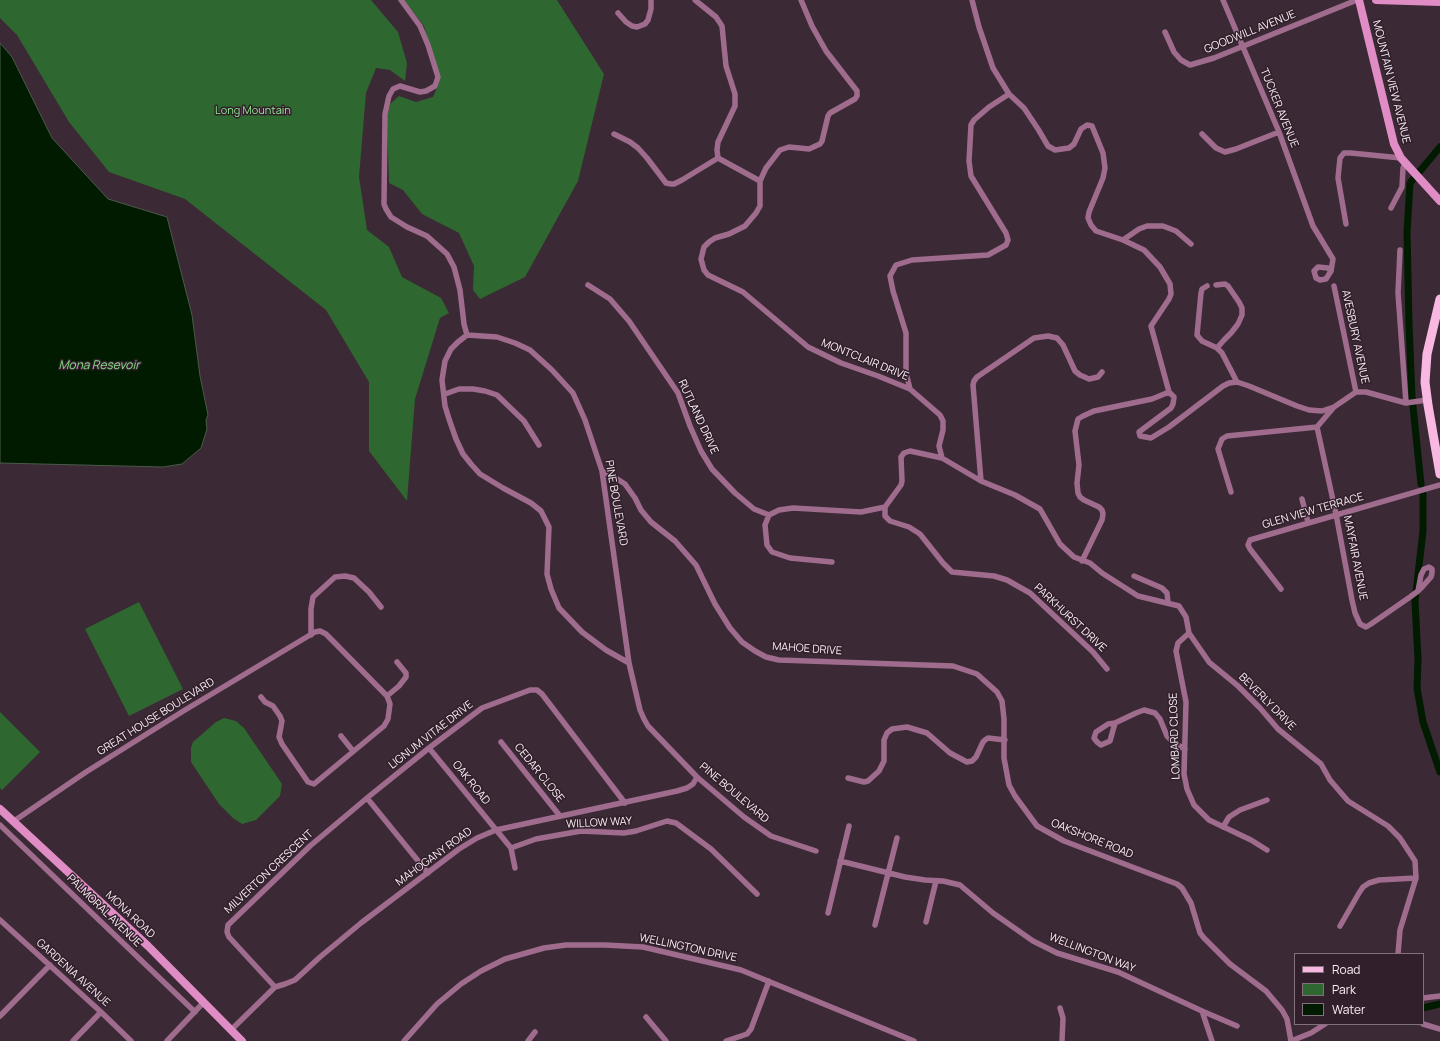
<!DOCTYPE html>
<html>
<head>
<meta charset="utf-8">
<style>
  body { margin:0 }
  #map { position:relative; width:1440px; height:1041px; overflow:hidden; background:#3b2935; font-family:Manrope,sans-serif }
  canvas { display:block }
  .legend { position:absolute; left:1294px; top:953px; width:130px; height:72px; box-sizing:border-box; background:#311f2b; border:1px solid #81717b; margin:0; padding:5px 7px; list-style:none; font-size:12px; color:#f9edf4 }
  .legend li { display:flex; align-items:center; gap:8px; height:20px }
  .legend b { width:20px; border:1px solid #81717b }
</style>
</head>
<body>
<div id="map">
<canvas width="1440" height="1041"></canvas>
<ul class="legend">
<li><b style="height:5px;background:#f8b8e2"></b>Road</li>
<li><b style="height:11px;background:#2f6730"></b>Park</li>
<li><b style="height:11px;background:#001b00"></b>Water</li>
</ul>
</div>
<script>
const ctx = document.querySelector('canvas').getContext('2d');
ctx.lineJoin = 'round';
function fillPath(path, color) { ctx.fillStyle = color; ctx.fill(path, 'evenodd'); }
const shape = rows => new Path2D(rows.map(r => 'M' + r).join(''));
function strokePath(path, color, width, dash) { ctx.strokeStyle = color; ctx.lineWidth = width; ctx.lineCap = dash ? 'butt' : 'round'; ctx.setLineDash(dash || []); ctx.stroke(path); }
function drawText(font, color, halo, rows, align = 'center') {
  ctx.font = font + ' Manrope,sans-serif'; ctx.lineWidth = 3; ctx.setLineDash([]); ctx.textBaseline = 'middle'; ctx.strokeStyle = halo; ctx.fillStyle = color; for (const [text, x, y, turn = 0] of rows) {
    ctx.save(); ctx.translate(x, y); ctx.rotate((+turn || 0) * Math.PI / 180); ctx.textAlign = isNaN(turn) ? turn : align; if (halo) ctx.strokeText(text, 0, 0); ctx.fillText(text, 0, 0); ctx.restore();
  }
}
fillPath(shape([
  [0,0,371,0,398,32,407,63,405,81,390,70,376,68,366,93,359,177,367,230,389,247,402,277,441,298,449,313,440,318,415,399,407,501,369,451,369,382,326,310,185,199,109,172,69,122,17,35,0,18],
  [404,0,557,0,604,74,578,181,525,277,480,299,473,290,474,266,459,233,422,214,403,190,389,183,387,118,390,104,399,96,416,102,433,97,439,83,424,26],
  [139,602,183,689,129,716,85,629],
  [0,712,40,752,2,790,0,788],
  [224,718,236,721,244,728,282,784,280,796,256,820,242,824,233,818,219,804,191,762,191,748,193,742,216,722]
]), '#2f6730');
const water = shape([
  [0,43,12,57,52,138,108,199,167,217,192,315,200,376,208,415,206,420,207,429,201,448,182,464,163,467,0,463,0,43]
]);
fillPath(water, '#001b00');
strokePath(water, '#4b5a49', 1);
strokePath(shape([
  [1421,484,1412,397,1409,324,1407,232,1410,183,1440,147],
  [1423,494,1423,531,1415,601,1418,660,1417,688,1423,722,1440,772],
  [1423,1008,1440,1004]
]), '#001b00', 7);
strokePath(shape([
  [401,0,420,26,428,45,438,77,435,86,426,91,420,92,400,86,393,89,389,96,385,114,384,204,386,209,391,217,407,227,427,236,447,254,454,267,460,290,464,324,467,335],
  [695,0,716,17,722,26,726,66,735,94,735,106,718,142,717,150,718,158,760,181,760,206,756,213,745,226,729,234,715,238,709,242,704,247,701,259,704,270,708,275,743,292,808,347,841,363,878,376,910,389,940,415,943,421,943,430,939,446,942,458,981,481,1015,495,1040,509,1060,544,1074,557,1090,563,1102,573,1138,596,1179,606,1186,617,1189,633,1209,662,1237,685,1260,708,1278,729,1321,764,1330,780,1348,801,1388,826,1400,838,1415,861,1416,878,1400,930,1398,954],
  [972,0,979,27,993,68,1009,94,1024,108,1038,129,1048,146,1055,150,1069,148,1074,144,1081,129,1087,125,1092,126,1103,153,1105,168,1103,178,1089,212,1088,218,1091,225,1096,231,1123,240,1144,250,1160,267,1170,284,1171,294,1169,299,1151,326,1169,392],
  [1223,0,1279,132,1313,226,1333,259,1331,271,1326,279,1320,280,1316,278,1314,271,1318,267,1328,268,1331,271],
  [618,13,626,22,632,26,637,27,645,24,648,20,651,9,651,0],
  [1165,32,1174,52,1181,60,1190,65,1214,58,1357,0],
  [614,134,630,142,638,148,647,158,666,183,671,184,674,184,682,180,718,158],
  [1202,134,1216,148,1225,152,1236,149,1279,132],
  [760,181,766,168,780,150,789,147,809,149,820,144,822,141,828,116,830,113,855,99,857,96,857,91,826,51,812,26,801,0],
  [1391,208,1402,187,1403,168,1405,163],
  [1346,224,1338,178,1340,158,1344,153,1351,153,1401,158],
  [1123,240,1139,229,1147,226,1163,226,1176,231,1191,244],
  [1400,250,1398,293,1406,403],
  [588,285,610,299,629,321,678,393,690,426,701,451,712,469,735,493,754,509,769,515,779,510,793,508,861,512,885,507],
  [1216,285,1225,284,1228,286,1239,302,1242,308,1242,315,1238,324,1231,333,1224,340,1217,348],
  [1207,286,1202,289,1201,293,1197,335,1202,341,1217,348,1222,353,1237,382],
  [1334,286,1356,392],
  [910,389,906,373,906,333,893,291,890,276,896,265,912,260,988,255,1006,245,1008,240,1006,233,971,176,969,161,971,125,974,120,989,107,1009,94],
  [445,394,459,389,473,389,485,391,497,395,524,421,539,445],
  [1317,427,1336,514,1352,600,1355,613,1360,624,1366,627,1371,624,1410,597,1418,591,1423,586,1431,577,1432,573,1432,569,1429,567,1424,569,1421,575,1418,591],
  [942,458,910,451,904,453,901,457,902,481,901,485,885,507,885,516,890,521,909,527,920,534,943,563,952,572,994,576,1007,580,1030,593,1093,652,1107,669],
  [602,471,614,477,625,484,635,498,641,510,651,522,675,541,696,565,715,604,730,628,742,642,755,651,766,657,779,660,953,666,977,674,997,692,1002,701,1004,719,1004,758,1009,785,1015,796,1037,826,1064,841,1177,884,1182,888,1191,903,1200,933,1204,938,1230,964,1266,991,1282,1010,1287,1019,1291,1041,1311,1033,1325,1024],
  [981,481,973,385,974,381,977,377,1034,338,1048,336,1057,338,1063,345,1075,371,1080,375,1089,379,1098,377,1102,372],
  [1231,492,1218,449,1222,439,1227,436,1317,427,1334,407,1356,392,1366,392,1406,403,1427,400],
  [1302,499,1308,522],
  [769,515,765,525,767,545,772,552,790,558,832,562],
  [1082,561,1102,520,1103,514,1102,510,1099,507,1084,500,1080,497,1078,493,1077,483,1079,465,1075,431,1078,419,1083,416,1094,411,1152,399,1169,392,1174,397,1173,404,1171,408,1139,432,1140,436,1151,438,1169,427,1223,386,1229,383,1237,382,1249,386,1297,406,1309,410,1322,411,1334,407],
  [1134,576,1162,588,1167,593,1168,602],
  [1281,589,1250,549,1248,545,1250,540,1440,485],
  [1189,633,1178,643,1176,651,1186,702,1184,774,1187,789,1194,805,1209,820,1251,840,1267,850],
  [311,635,311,609,313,597,335,577,345,576,354,578,369,592,381,607],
  [629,663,606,650,582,632,559,608,551,589,547,574,549,527,541,511,531,503,503,488,480,474,471,464,463,454,456,439,449,419,445,406,442,380,445,361,451,349,458,342,467,335,497,337,515,343,530,350,552,370,573,393,585,420,602,471,629,663,640,710,644,719,648,726,697,777,744,817,771,836,816,851],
  [387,696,399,686,406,677,406,673,397,662],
  [1115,723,1108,724,1096,732,1094,738,1097,742,1101,745,1110,741,1115,723,1136,713,1144,710,1155,713,1160,719,1167,736,1174,743,1185,749],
  [341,736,353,751],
  [501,742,560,816],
  [429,748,511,848,515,868],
  [848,778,864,782,868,781,879,771,884,761,884,740,887,733,892,729,907,727,927,733,950,753,967,762,972,761,976,757,983,742,985,740,988,738,1005,740],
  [367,798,428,873],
  [14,821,86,772,185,710,315,632,320,631,326,634,387,696,390,704,388,719,384,726,314,784,308,782,282,744,279,737,282,721,280,716,273,706,265,702,261,697],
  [0,825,195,1012],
  [1223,827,1229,817,1240,810,1267,800],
  [511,848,536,839,581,831,624,833,636,831,667,821,676,823,711,849,757,894],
  [840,861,905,877,925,880,943,881,960,885,993,913,1033,941,1057,953,1118,972,1202,1011,1212,1041],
  [828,913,849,826],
  [0,920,101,1012,131,1041],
  [926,922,936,881],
  [875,925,897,838],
  [1340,926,1359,893,1363,887,1369,883,1379,880,1416,878],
  [275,987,229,937,227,932,228,925,310,846,367,798,429,748,482,708,530,690,537,690,542,694,625,803],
  [275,987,285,984,295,980,320,957,361,923,459,849,477,838,496,830,677,791,687,788,693,784,697,777],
  [1423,998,1440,996],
  [1060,1008,1063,1018,1062,1041],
  [1202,1011,1237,1026],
  [0,1016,50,965],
  [646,1017,666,1041],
  [1423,1024,1440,1029],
  [231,1030,275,987],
  [73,1041,101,1012],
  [167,1041,204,1002],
  [404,1041,437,1004,461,984,481,971,505,959,544,948,566,945,605,945,643,947,741,970,914,1041],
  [528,1041,535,1032],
  [726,1041,747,1034,751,1029,769,981]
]), '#9f6c8e', 5.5);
strokePath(shape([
  [1359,0,1394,144,1401,158,1440,201],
  [1376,0,1440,2],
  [0,809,148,946,242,1041]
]), '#df8dc4', 8);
strokePath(shape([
  [1440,299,1427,354,1425,382,1428,405,1440,474]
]), '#f8b8e2', 9);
drawText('11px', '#f9edf4', '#311f2b', [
  ["GOODWILL AVENUE",1250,32,-22],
  ["MOUNTAIN VIEW AVENUE",1391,82,76],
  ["TUCKER AVENUE",1279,108,68],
  ["AVESBURY AVENUE",1355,337,78],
  ["MONTCLAIR DRIVE",865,360,22],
  ["RUTLAND DRIVE",698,417,65],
  ["PINE BOULEVARD",616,503,80],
  ["GLEN VIEW TERRACE",1313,511,-16],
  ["MAYFAIR AVENUE",1355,558,79],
  ["PARKHURST DRIVE",1070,618,43],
  ["MAHOE DRIVE",807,649,4],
  ["BEVERLY DRIVE",1267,702,45],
  ["GREAT HOUSE BOULEVARD",156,717,-32],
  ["LIGNUM VITAE DRIVE",431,735,-38],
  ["LOMBARD CLOSE",1175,736,-92],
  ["CEDAR CLOSE",539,773,51],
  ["OAK ROAD",471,783,51],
  ["PINE BOULEVARD",734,793,40],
  ["WILLOW WAY",599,823,-3],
  ["OAKSHORE ROAD",1092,839,22],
  ["MAHOGANY ROAD",434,857,-36],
  ["MILVERTON CRESCENT",269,872,-43],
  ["PALMORAL AVENUE",104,911,44],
  ["MONA ROAD",130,915,43],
  ["WELLINGTON DRIVE",688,948,12],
  ["WELLINGTON WAY",1092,953,21],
  ["GARDENIA AVENUE",73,973,42]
]);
drawText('11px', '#93eb92', '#311f2b', [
  ["Long Mountain",253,111]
]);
drawText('italic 12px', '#86dd85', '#311f2b', [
  ["Mona Resevoir",99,366]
]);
</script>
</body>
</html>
